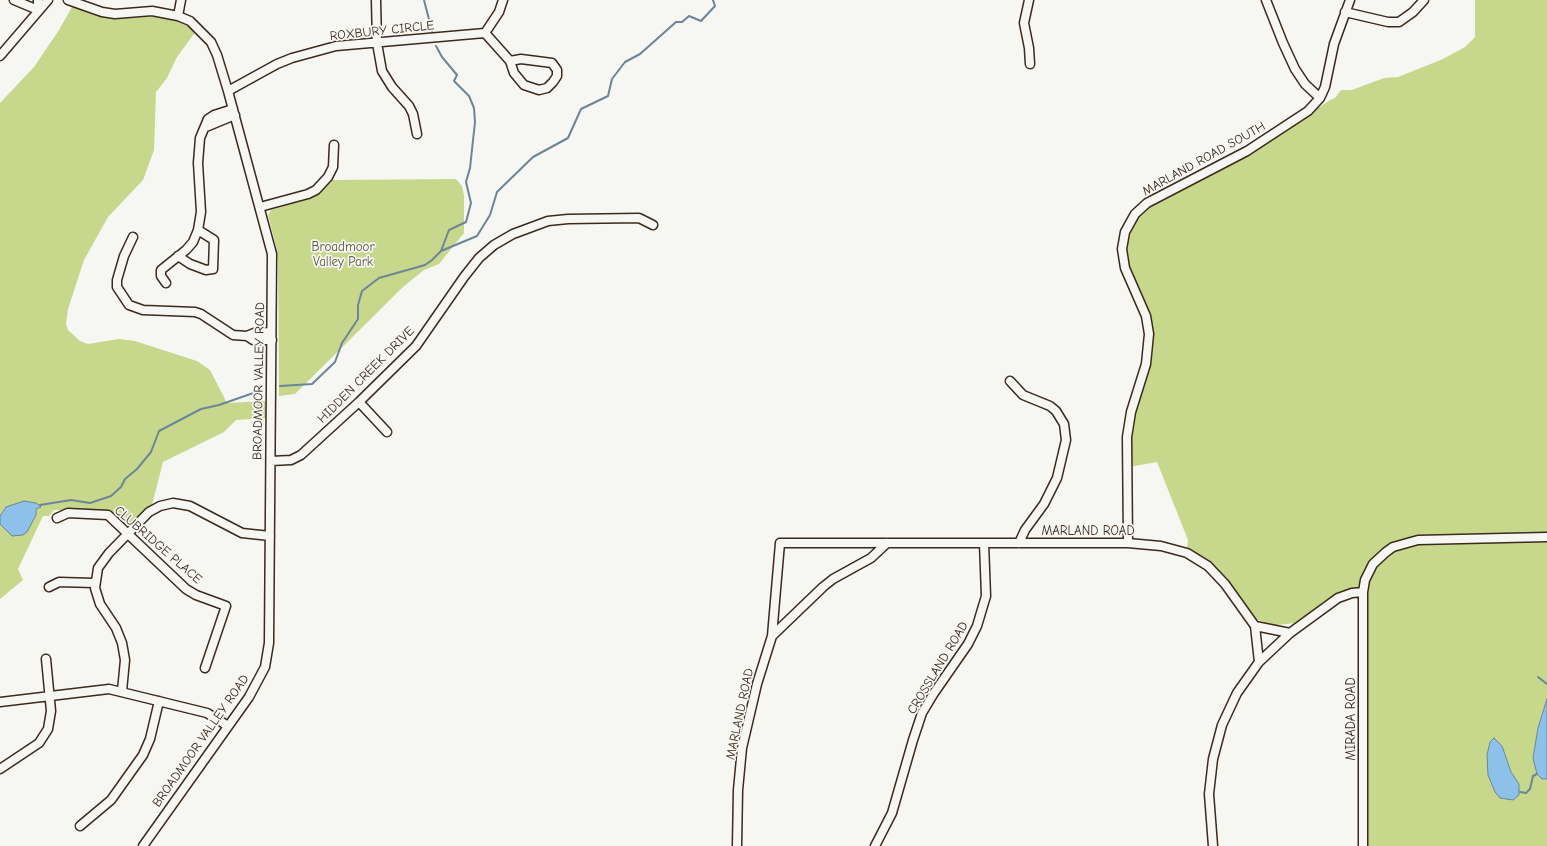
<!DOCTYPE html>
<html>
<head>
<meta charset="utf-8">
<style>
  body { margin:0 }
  canvas { display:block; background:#f6f6f2 }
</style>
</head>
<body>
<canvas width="1547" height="846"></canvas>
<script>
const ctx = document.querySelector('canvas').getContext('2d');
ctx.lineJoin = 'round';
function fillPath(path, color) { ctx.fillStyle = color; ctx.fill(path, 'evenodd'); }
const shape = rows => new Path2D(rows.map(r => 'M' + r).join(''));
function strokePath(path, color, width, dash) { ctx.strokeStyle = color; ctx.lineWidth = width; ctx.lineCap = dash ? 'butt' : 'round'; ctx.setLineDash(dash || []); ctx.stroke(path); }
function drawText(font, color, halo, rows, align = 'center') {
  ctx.font = font + ' "Comic Neue",sans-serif'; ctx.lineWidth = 3.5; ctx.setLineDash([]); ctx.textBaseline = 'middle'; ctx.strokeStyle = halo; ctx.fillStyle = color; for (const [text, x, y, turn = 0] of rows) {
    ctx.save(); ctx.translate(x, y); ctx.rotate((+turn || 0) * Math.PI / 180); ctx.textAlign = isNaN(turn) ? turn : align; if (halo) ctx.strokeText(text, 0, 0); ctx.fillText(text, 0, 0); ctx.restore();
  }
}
fillPath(shape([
  [1475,0,1547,0,1547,846,1368,846,1366,588,1346,590,1337,593,1295,623,1278,625,1271,625,1258,620,1252,615,1223,576,1208,560,1187,549,1188,540,1157,462,1129,467,1134,413,1152,351,1152,337,1151,318,1132,279,1125,257,1126,248,1132,226,1136,219,1147,207,1209,176,1254,151,1330,100,1335,98,1341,90,1352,90,1384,78,1398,77,1443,59,1465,47,1475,37],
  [72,7,100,16,115,19,162,16,174,19,196,31,177,57,167,78,156,92,154,150,143,180,108,217,84,260,68,309,66,324,68,330,80,341,88,344,119,339,135,341,197,361,210,370,227,403,267,401,266,418,236,420,224,432,163,462,152,505,132,523,125,524,111,513,98,510,54,510,49,516,43,516,18,569,23,580,0,599,0,103,34,67,59,30],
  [456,179,462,186,464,195,464,233,439,264,424,270,403,287,295,394,279,396,278,263,277,250,268,215,271,210,312,198,332,180]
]), '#c7d88c');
const water = shape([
  [24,501,36,503,41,507,36,509,36,515,27,532,23,535,12,536,0,524,0,516,6,507,24,501],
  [1547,699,1547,779,1542,779,1537,774,1533,758,1538,728,1547,699],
  [1494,738,1502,746,1511,772,1519,784,1519,795,1513,800,1500,798,1495,792,1488,775,1487,755,1490,742,1494,738]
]);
fillPath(water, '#8dc1ea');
strokePath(water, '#6c8598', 1);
strokePath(shape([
  [424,0,432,31],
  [436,46,442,57,457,75,454,81,469,96,474,108,475,122,470,168,466,182,471,203,466,222,449,230,441,251],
  [280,386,312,384,335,362,342,343,358,319,358,305,362,291,379,278,425,265,432,260,441,251,477,236,490,215,497,192,533,157,568,138,581,109,608,96,612,79,625,62,640,54,676,22,682,22,689,16,701,21,715,6,713,0],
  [40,505,71,500,90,503,111,496,121,487,125,479,137,469,151,452,159,431,201,409,219,405,262,390],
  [1538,677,1547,684],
  [1520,792,1526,793,1530,789,1533,776,1537,774]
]), '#6c8598', 2);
const minor = shape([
  [14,0,38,10],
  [38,0,38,10],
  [68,0,102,12,115,14,152,11,178,16,190,21,211,42,217,55,228,91,272,254,269,643,265,667,249,697,143,846],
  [376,0,377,43,382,71,392,87,409,106,413,114,417,134],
  [1029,0,1024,23,1029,48,1030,64],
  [1266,0,1283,43,1295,69,1305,84,1320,98],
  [1345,12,1388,22,1399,22,1413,12,1424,0],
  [178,16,181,0],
  [485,33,510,61],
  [0,56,48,0],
  [521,59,552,63,557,70,557,76,553,82,547,88,539,90,524,85,514,73,510,61,521,59],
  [228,91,277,64,292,58,336,46,485,33,499,12,503,0],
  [206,127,235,115],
  [260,207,308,194,316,190,328,177,333,167,334,145],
  [133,237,124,256,117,280,117,287,129,305,143,310,195,312,201,314,233,335,247,336,253,340,272,340],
  [178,256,190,264,206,270,213,269,214,240,198,230],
  [166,283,161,276,161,270,186,250,193,242,198,230,201,212,198,163,200,138,208,119,214,115,233,109],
  [247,336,254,333,271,332],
  [1010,381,1023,395,1050,406,1056,411,1064,424,1066,440,1057,478,1044,504,1025,530,1019,543],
  [359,402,387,432],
  [271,461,291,460,301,455,359,402,416,346,464,277,479,258,494,245,513,234,548,221,568,219,639,218,653,225],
  [57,518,68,513,108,515,186,589,196,595,226,606,205,668],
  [1128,543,1127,437,1131,412,1146,364,1149,334,1146,316,1125,268,1122,249,1125,232,1135,214,1147,203,1247,151,1308,111,1320,98,1325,87,1334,44,1350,0],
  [49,587,59,582,94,583],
  [1255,626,1259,662],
  [1255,626,1290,633],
  [772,636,823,587,833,579,871,558,887,543],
  [122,691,125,660,122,643,116,628,100,604,95,588,98,568,109,553,149,512,160,506,173,503,190,506,242,533,270,536],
  [0,702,109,689,207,713,228,726],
  [0,769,39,743,48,729,51,711,46,659],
  [80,826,111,800,143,755,150,739,159,701],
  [737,846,738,790,742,748,757,684,772,636,780,543,1128,543,1161,546,1187,553,1208,566,1225,584,1255,626],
  [875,846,892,813,913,740,922,713,934,693,968,644,977,626,986,596,984,543],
  [1213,846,1209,794,1213,759,1222,725,1237,693,1259,662,1290,633,1338,598,1352,593,1363,592],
  [1363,846,1363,592,1365,580,1373,564,1386,552,1393,547,1418,540,1547,537]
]);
strokePath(minor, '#3b2a1e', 11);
strokePath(minor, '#f6f6f2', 8);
drawText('13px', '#3b2a1e', '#f6f6f2', [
  ["ROXBURY CIRCLE",382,31,-6],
  ["MARLAND ROAD SOUTH",1204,159,-29],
  ["HIDDEN CREEK DRIVE",366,375,-45],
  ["BROADMOOR VALLEY ROAD",259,381,-89],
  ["MARLAND ROAD",1088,531],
  ["CLUBRIDGE PLACE",158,545,41],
  ["CROSSLAND ROAD",938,668,-59],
  ["MARLAND ROAD",740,714,-78],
  ["MIRADA ROAD",1351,719,-90],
  ["BROADMOOR VALLEY ROAD",201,741,-55]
]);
drawText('13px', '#5e563a', '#f6f6f2', [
  ["Broadmoor",343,247],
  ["Valley Park",343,262]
]);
</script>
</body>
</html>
